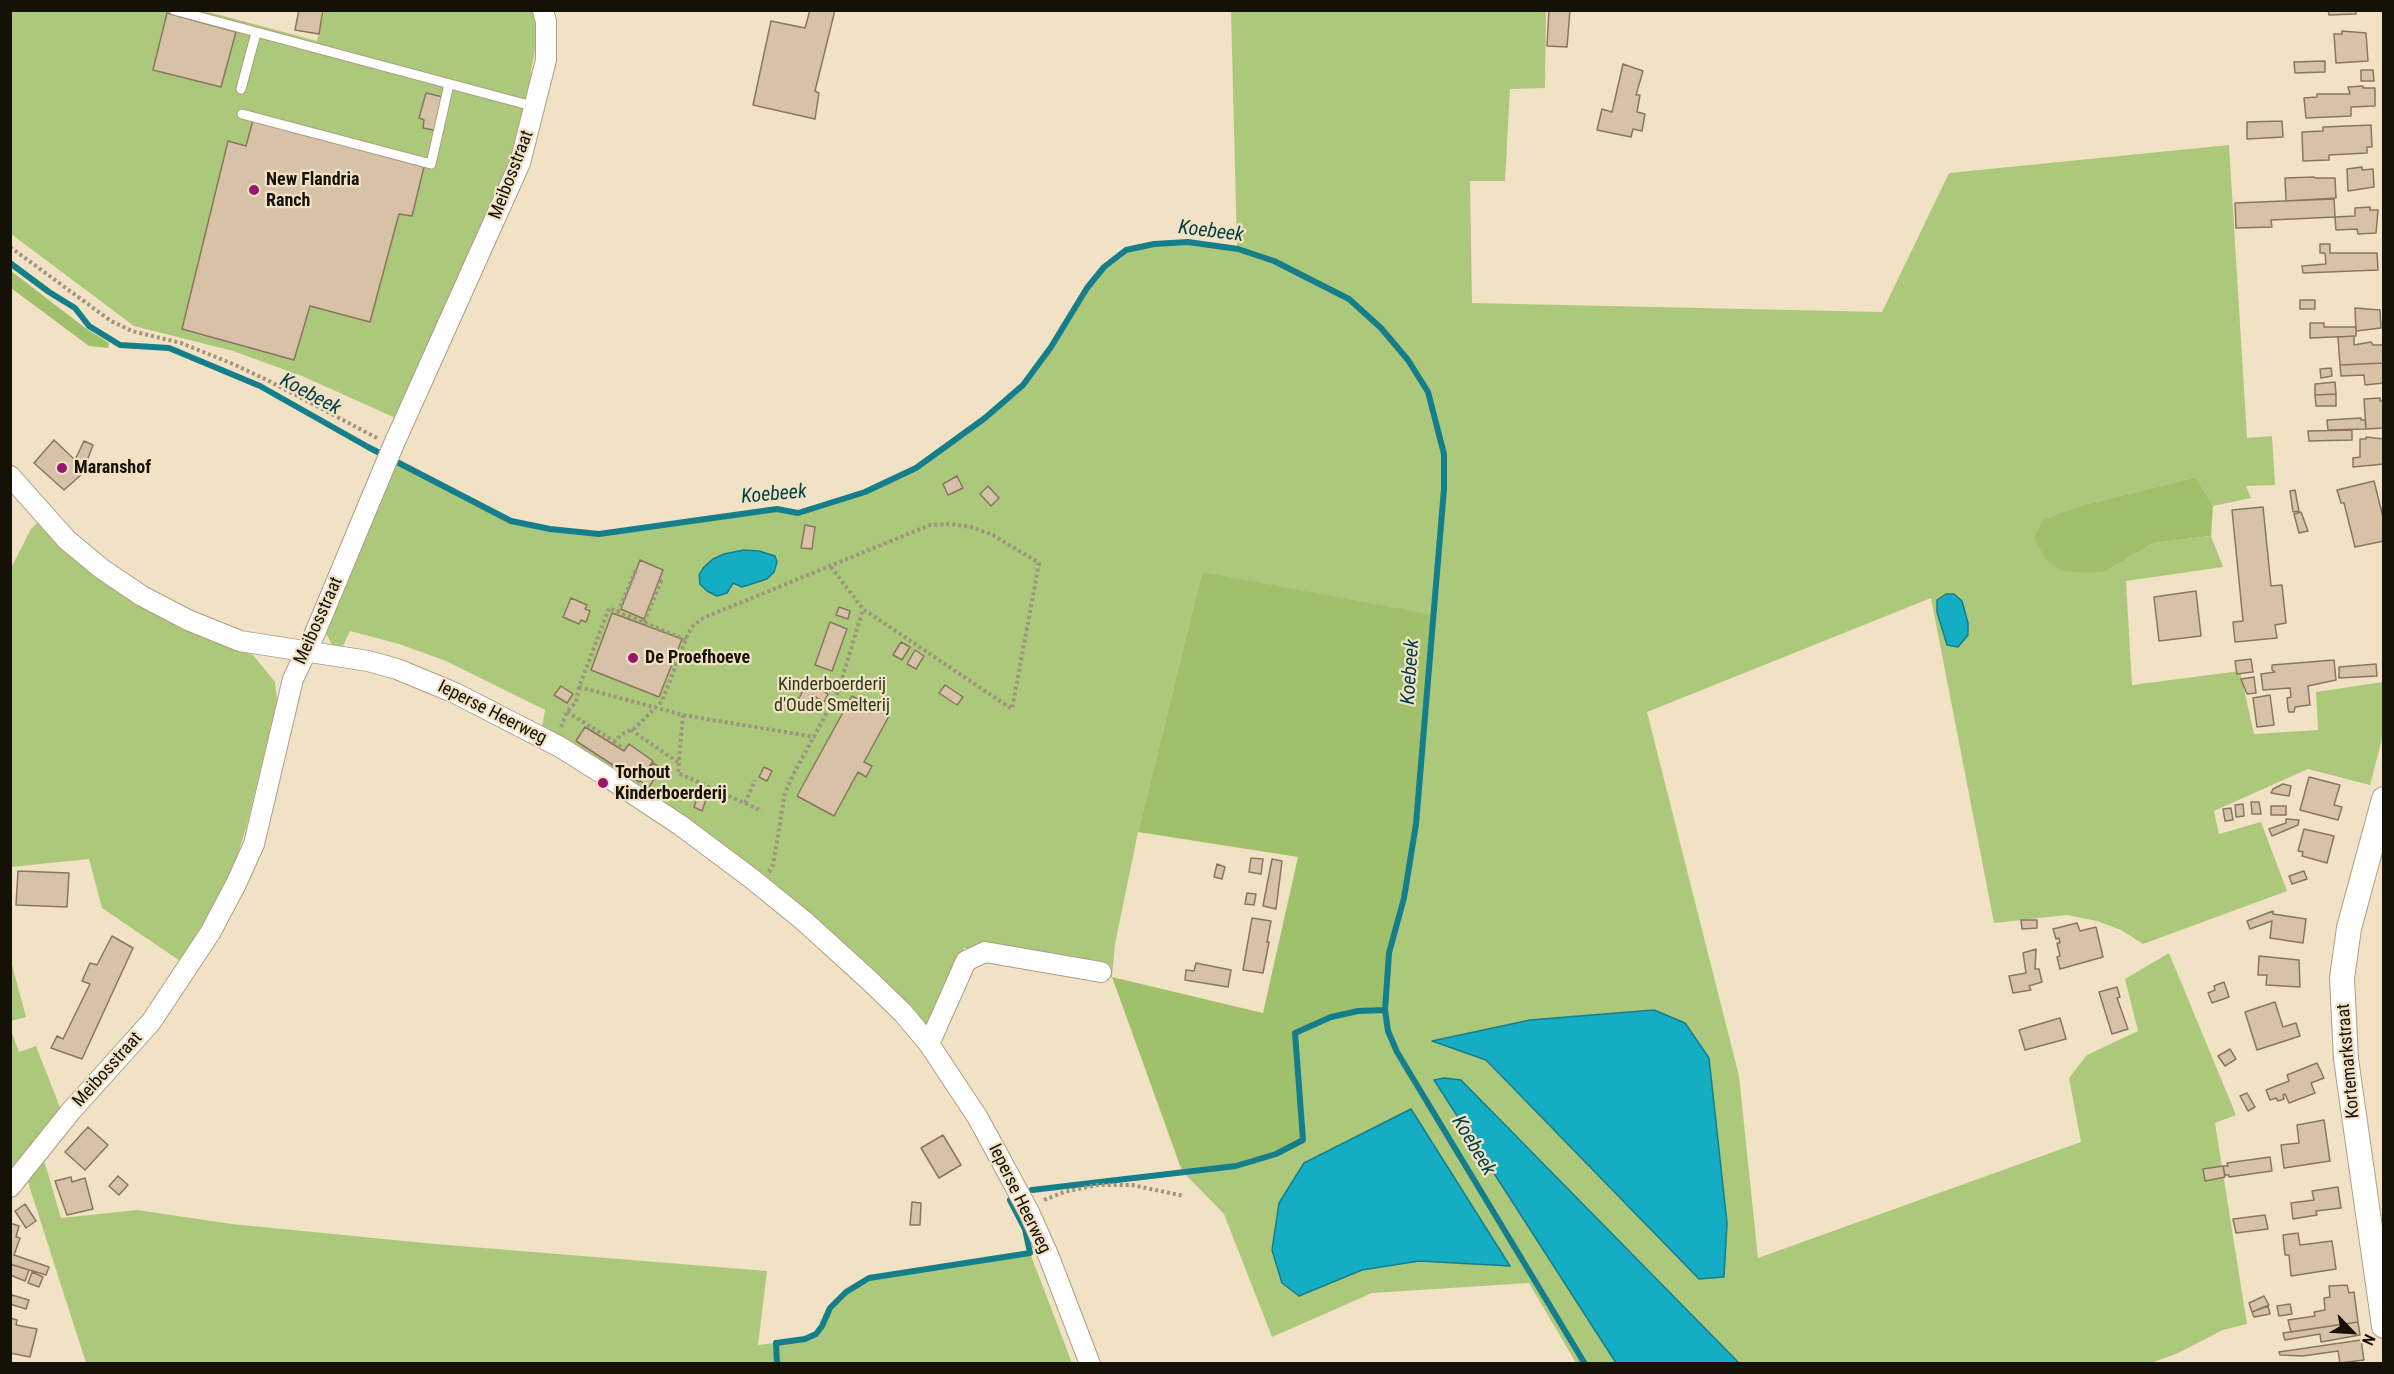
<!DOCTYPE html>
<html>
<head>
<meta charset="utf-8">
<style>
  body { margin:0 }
  #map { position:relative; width:2394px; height:1374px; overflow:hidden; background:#f2e2c5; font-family:"Roboto Condensed",sans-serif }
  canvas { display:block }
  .frame { position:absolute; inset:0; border:12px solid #161107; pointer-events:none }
  .north { position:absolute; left:2322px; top:1302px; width:60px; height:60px; -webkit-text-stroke:4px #f2e2c5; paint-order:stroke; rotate:115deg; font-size:16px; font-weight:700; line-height:24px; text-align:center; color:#161107 }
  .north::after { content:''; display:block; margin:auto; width:21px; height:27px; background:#161107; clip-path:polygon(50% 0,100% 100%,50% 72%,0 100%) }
</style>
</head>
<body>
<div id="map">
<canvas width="2394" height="1374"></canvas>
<div class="frame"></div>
<div class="north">N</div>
</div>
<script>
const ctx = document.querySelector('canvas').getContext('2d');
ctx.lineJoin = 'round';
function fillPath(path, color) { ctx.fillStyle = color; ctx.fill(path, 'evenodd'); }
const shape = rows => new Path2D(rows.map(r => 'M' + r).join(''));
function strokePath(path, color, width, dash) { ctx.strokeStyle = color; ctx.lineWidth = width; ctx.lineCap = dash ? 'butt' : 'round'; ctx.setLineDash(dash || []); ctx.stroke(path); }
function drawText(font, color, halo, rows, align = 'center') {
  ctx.font = font + ' "Roboto Condensed",sans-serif'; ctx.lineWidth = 4.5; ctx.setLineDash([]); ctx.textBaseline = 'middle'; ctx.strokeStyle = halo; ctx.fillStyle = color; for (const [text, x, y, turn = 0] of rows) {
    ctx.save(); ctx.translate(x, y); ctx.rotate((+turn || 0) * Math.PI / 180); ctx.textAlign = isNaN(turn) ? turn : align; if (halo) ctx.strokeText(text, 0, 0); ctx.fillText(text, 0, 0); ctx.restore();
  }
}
fillPath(shape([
  [10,11,205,11,317,41,324,11,535,11,540,24,531,70,530,98,517,144,400,420,302,376,233,351,134,326,11,234],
  [1231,11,1546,11,1545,88,1510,89,1505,181,1470,181,1472,303,1882,312,1949,173,2229,145,2247,438,2272,436,2275,485,2246,486,2251,498,2213,506,2196,477,2079,506,2044,520,2106,571,2154,543,2211,536,2223,567,2126,581,2132,685,2240,671,2254,734,2318,730,2316,692,2383,682,2383,735,2370,785,2308,769,2214,811,2219,834,2261,822,2287,891,2143,944,2121,930,2097,921,2067,915,1994,923,1931,598,1647,712,1739,1076,1758,1258,2081,1142,2069,1078,2087,1055,2138,1031,2125,979,2169,953,2236,1115,2215,1123,2247,1324,2223,1330,2176,1354,2151,1363,1739,1363,1461,1081,1434,1080,1616,1363,1576,1363,1529,1283,1372,1293,1272,1337,1224,1214,1182,1171,1236,1166,1276,1154,1295,1033,1331,1017,1358,1011,1385,1010,1389,953,1404,898,1202,572,1138,832,1115,944,1112,977,964,948,933,1021,926,1025,542,727,545,710,446,661,399,644,350,631,343,646,332,645,326,633,397,462,511,521,550,529,599,534,777,509,798,513,865,492,916,468,985,418,1023,385,1051,347,1087,288,1104,267,1126,250,1154,244,1188,242,1237,249],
  [1685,1023,1709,1058,1727,1223,1724,1277,1699,1279,1486,1060],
  [39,521,191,631,253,655,275,682,277,700,248,821,235,864,216,902,180,961,102,908,89,859,11,867,10,570,31,529],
  [11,961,26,1017,11,1021,10,1021],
  [10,1028,19,1052,36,1046,61,1110,11,1168],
  [43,1157,61,1218,137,1210,232,1224,435,1244,767,1271,758,1345,805,1339,816,1334,822,1326,830,1308,846,1292,869,1278,1030,1253,1072,1363,86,1363,27,1179]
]), '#acc97b');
fillPath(shape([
  [11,271,84,327,109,343,108,348,89,346,11,288],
  [2196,477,2213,506,2211,536,2154,543,2106,571,2088,573,2063,571,2046,560,2034,538,2043,520,2079,506],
  [1202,572,1433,615,1416,824,1404,898,1389,953,1385,1010,1358,1011,1331,1017,1295,1033,1303,1140,1276,1154,1236,1166,1182,1171,1112,977,1263,1013,1298,857,1138,832]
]), '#a1c06b');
const water = shape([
  [744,550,759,551,775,556,777,562,774,572,767,579,742,587,733,583,727,593,717,596,707,591,700,584,699,575,704,567,713,559,724,554,744,550],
  [1946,594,1954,594,1962,601,1968,623,1968,635,1958,647,1947,645,1937,612,1937,600,1946,594],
  [1654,1010,1685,1023,1709,1058,1727,1223,1724,1277,1699,1279,1486,1060,1432,1041,1530,1020,1654,1010],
  [1444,1078,1461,1080,1739,1363,1616,1363,1434,1080,1444,1078],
  [1411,1109,1510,1266,1419,1261,1362,1270,1299,1296,1282,1283,1272,1250,1279,1203,1304,1163,1411,1109]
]);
fillPath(water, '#15adc4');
strokePath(water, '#157e8b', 1.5);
strokePath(shape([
  [10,263,49,292,75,308,89,326,120,345,169,348,260,386,368,447,511,521,550,529,599,534,777,509,798,513,865,492,916,468,985,418,1023,385,1051,347,1087,288,1104,267,1126,250,1154,244,1188,242,1238,249,1274,261,1349,299,1381,328,1408,360,1428,392,1444,454,1444,489,1416,824,1404,898,1389,953,1385,1010,1388,1031,1397,1052,1585,1364],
  [1032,1190,1236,1166,1276,1154,1303,1140,1295,1033,1331,1017,1358,1011,1385,1010],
  [777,1364,776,1343,805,1339,816,1334,822,1326,830,1308,846,1292,869,1278,1030,1253,1025,1229,1010,1200]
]), '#157e8b', 6);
const building = shape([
  [299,10,323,10,319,34,295,30,299,10],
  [810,10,835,10,815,91,819,93,815,119,753,105,771,21,805,28,810,10],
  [1549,10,1570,10,1567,47,1547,46,1549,10],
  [2328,10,2363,10,2356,11,2356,14,2329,15,2328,10],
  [167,13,236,32,221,87,153,70,167,13],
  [2342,31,2366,33,2368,61,2336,63,2334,34,2342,34,2342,31],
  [2325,61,2325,72,2295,73,2294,62,2325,61],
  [1623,64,1643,71,1636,95,1640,95,1637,112,1645,114,1642,131,1633,129,1631,137,1597,130,1602,109,1612,112,1623,64],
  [2361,70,2373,70,2374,81,2361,81,2361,70],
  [2363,86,2363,88,2375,88,2375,106,2351,107,2351,116,2306,118,2304,98,2317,97,2317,94,2350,94,2348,87,2363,86],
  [426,93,443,97,434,130,423,128,424,120,419,118,426,93],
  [253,120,424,167,412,216,399,214,370,322,310,306,294,360,182,329,228,141,246,146,253,120],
  [2282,121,2283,137,2247,139,2247,122,2282,121],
  [2371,125,2372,147,2367,147,2367,153,2329,155,2329,160,2303,161,2302,132,2323,131,2323,127,2371,125],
  [2362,167,2362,170,2373,169,2374,187,2348,191,2347,169,2362,167],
  [2314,177,2315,178,2335,178,2336,198,2286,201,2285,178,2314,177],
  [2334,199,2335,217,2271,220,2272,227,2236,228,2235,203,2334,199],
  [2370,207,2370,210,2378,210,2376,233,2358,234,2357,229,2336,230,2335,217,2355,216,2355,208,2370,207],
  [2320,244,2330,244,2330,253,2377,253,2378,270,2303,273,2302,266,2326,264,2325,253,2320,253,2320,244],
  [2300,300,2315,300,2315,309,2300,309,2300,300],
  [2355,308,2380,310,2381,328,2356,331,2355,308],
  [2310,323,2324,323,2324,327,2356,327,2356,336,2310,338,2310,323],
  [2354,336,2354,345,2371,342,2373,345,2384,345,2384,363,2340,365,2338,337,2354,336],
  [2384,363,2384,383,2365,385,2364,375,2341,376,2340,365,2384,363],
  [2331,368,2332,376,2321,378,2320,369,2331,368],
  [2335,382,2336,394,2315,395,2315,384,2335,382],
  [2336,394,2336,406,2316,406,2315,395,2336,394],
  [2380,398,2380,401,2384,401,2384,428,2366,429,2364,399,2380,398],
  [2361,418,2361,420,2365,420,2366,429,2328,430,2327,420,2361,418],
  [2352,430,2352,440,2309,441,2308,431,2352,430],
  [2366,437,2384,439,2384,464,2353,467,2353,458,2360,457,2360,439,2366,439,2366,437],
  [54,440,75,460,84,441,93,445,82,474,64,490,34,463,54,440],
  [957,476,963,488,948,495,943,484,957,476],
  [2374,481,2384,521,2384,541,2355,547,2344,503,2341,503,2337,490,2374,481],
  [988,486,999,498,991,506,980,494,988,486],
  [2295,490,2299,511,2293,512,2290,491,2295,490],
  [2263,507,2271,586,2282,585,2286,623,2275,625,2277,638,2235,642,2233,622,2243,621,2232,510,2263,507],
  [2301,512,2308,531,2299,533,2294,514,2301,512],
  [805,525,815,527,812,549,801,548,805,525],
  [640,560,663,570,644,619,621,609,640,560],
  [2196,591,2201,636,2159,641,2154,597,2196,591],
  [571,598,587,605,585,609,590,611,586,622,581,620,579,624,563,617,571,598],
  [839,607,850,611,848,619,836,615,839,607],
  [612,613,682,639,659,697,591,670,612,613],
  [830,622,847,629,832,671,815,665,830,622],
  [901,642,910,647,902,660,893,655,901,642],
  [915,650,924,656,916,669,907,664,915,650],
  [2251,659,2253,672,2237,674,2235,661,2251,659],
  [2334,660,2336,680,2308,686,2310,705,2295,707,2294,712,2289,712,2288,708,2287,698,2291,697,2290,688,2263,690,2261,674,2275,672,2272,670,2272,665,2334,660],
  [2376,664,2377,676,2339,678,2339,667,2376,664],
  [2254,677,2256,693,2247,694,2241,679,2254,677],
  [808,681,828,694,824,702,812,695,810,699,819,704,814,713,796,704,808,681],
  [945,685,963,697,957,705,939,693,945,685],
  [561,686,573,694,567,703,554,695,561,686],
  [2270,695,2274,725,2257,727,2253,698,2270,695],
  [852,696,889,716,864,762,872,766,866,777,858,772,834,816,797,796,852,696],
  [585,727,624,751,629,744,653,761,639,782,576,741,585,727],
  [653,763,661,768,649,787,640,781,653,763],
  [764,767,772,771,767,781,759,777,764,767],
  [2309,777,2340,785,2334,805,2342,807,2338,820,2300,810,2309,777],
  [2283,784,2291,786,2289,796,2271,793,2273,789,2283,784],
  [698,796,706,800,702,811,694,807,698,796],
  [2251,802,2259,802,2261,814,2252,814,2251,802],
  [2243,804,2244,816,2236,817,2235,805,2243,804],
  [2271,806,2286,806,2286,815,2271,815,2271,806],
  [2231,808,2233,820,2225,821,2223,809,2231,808],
  [2286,819,2299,820,2298,825,2272,836,2269,829,2286,823,2286,819],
  [2304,829,2334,836,2327,863,2302,856,2303,852,2298,851,2304,829],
  [1251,858,1263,859,1261,874,1249,872,1251,858],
  [1272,859,1282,861,1276,909,1263,906,1272,859],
  [1217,864,1225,867,1222,879,1214,877,1217,864],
  [18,871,69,873,67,907,16,905,18,871],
  [2304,871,2307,879,2292,884,2289,876,2304,871],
  [1247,893,1256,894,1254,905,1245,904,1247,893],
  [2273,911,2273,914,2306,919,2303,943,2270,938,2272,921,2250,929,2247,921,2273,911],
  [1252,918,1271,921,1267,942,1269,942,1263,973,1243,970,1252,918],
  [2021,920,2037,920,2037,928,2022,929,2021,920],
  [2077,923,2080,931,2096,927,2103,957,2060,969,2057,957,2060,956,2057,943,2060,943,2059,938,2056,939,2053,929,2077,923],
  [112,936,133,948,82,1059,51,1048,57,1036,63,1039,90,984,82,981,90,963,97,965,112,936],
  [2036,949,2035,969,2039,969,2042,982,2029,986,2031,990,2013,993,2009,976,2026,973,2023,953,2036,949],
  [2259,956,2299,960,2300,987,2266,985,2267,975,2258,975,2259,956],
  [1196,963,1231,970,1228,987,1185,980,1186,970,1194,971,1196,963],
  [2224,982,2229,997,2212,1003,2208,993,2215,990,2214,986,2224,982],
  [2117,987,2120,997,2117,998,2128,1029,2112,1034,2099,992,2117,987],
  [2275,1002,2283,1027,2296,1023,2300,1036,2257,1050,2245,1012,2275,1002],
  [2060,1018,2066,1039,2025,1050,2019,1030,2060,1018],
  [2230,1049,2236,1059,2225,1066,2218,1056,2230,1049],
  [2317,1063,2324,1078,2311,1083,2315,1093,2289,1103,2285,1094,2283,1095,2284,1099,2278,1101,2276,1098,2270,1100,2266,1090,2289,1081,2287,1075,2317,1063],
  [2247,1093,2255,1107,2248,1111,2240,1096,2247,1093],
  [2324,1120,2330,1161,2284,1168,2281,1145,2299,1143,2297,1125,2324,1120],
  [88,1127,108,1145,85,1170,65,1152,88,1127],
  [943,1135,961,1165,939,1178,921,1148,943,1135],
  [2270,1157,2272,1171,2229,1177,2229,1175,2225,1175,2223,1166,2228,1166,2227,1163,2270,1157],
  [2223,1166,2225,1177,2205,1181,2203,1169,2223,1166],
  [118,1176,128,1185,119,1195,109,1186,118,1176],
  [71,1177,72,1182,85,1178,93,1209,67,1215,55,1181,71,1177],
  [2338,1187,2341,1208,2316,1211,2317,1215,2293,1219,2291,1203,2314,1200,2312,1191,2338,1187],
  [912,1202,921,1203,920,1225,910,1225,912,1202],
  [25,1204,36,1221,26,1228,15,1211,25,1204],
  [2265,1215,2268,1229,2236,1233,2233,1219,2265,1215],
  [10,1223,19,1226,16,1237,20,1238,14,1255,49,1267,46,1275,10,1264,10,1223],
  [2298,1233,2300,1245,2332,1241,2336,1269,2291,1276,2289,1255,2285,1255,2283,1235,2298,1233],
  [10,1264,29,1270,25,1281,10,1275,10,1264],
  [32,1272,43,1277,39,1287,28,1283,32,1272],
  [2347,1285,2349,1293,2354,1292,2358,1322,2291,1332,2288,1320,2315,1316,2314,1312,2325,1310,2324,1298,2330,1297,2329,1286,2347,1285],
  [12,1295,29,1300,26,1309,10,1304,12,1295],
  [2264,1296,2269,1305,2252,1312,2249,1303,2264,1296],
  [2290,1304,2292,1314,2279,1316,2277,1306,2290,1304],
  [2268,1306,2270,1314,2254,1317,2252,1312,2268,1306],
  [10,1318,17,1320,16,1325,37,1329,30,1357,10,1353,10,1318],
  [2358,1322,2360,1335,2321,1342,2320,1334,2285,1340,2283,1333,2358,1322],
  [2361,1340,2364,1360,2340,1363,2338,1351,2303,1356,2280,1355,2279,1352,2361,1340]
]);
fillPath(building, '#d7c2a8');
strokePath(building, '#89765e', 1.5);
const service = shape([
  [174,10,536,107],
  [241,89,256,33],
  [242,114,431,164,449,84]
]);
const minor = shape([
  [10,476,67,540,102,569,142,596,188,620,240,641,368,661,397,669,455,693,560,747,603,774,680,825,751,878,804,921,869,980,903,1013,929,1044,978,1118,1029,1212,1049,1257,1090,1364],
  [929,1044,966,961,985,952,1101,972],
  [10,1187,71,1111,151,1022,210,933,236,884,254,844,293,679,315,633,393,446,520,163,546,60,546,22,543,10]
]);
const tertiary = shape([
  [2384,799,2349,928,2342,978,2346,1059,2384,1326]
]);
strokePath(service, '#ad9e82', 11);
strokePath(minor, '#ad9e82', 22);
strokePath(tertiary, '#ad9e82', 26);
strokePath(shape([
  [10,247,111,321,132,331,181,343,233,364,269,381,377,438],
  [618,612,636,570],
  [644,622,661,581,659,581],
  [579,687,683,715,815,737],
  [567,712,614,741,624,733,635,728,662,701,688,634,693,626,703,618,930,525,951,524,971,527,993,535,1039,563,1012,709,863,609,831,567],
  [683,715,678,773,762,811],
  [561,727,567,712,576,702,579,687,609,608,686,640],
  [631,730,679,763],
  [614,741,621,747],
  [745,803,755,780],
  [769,872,773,865,785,793,793,775,838,692,863,609],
  [1044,1200,1064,1192,1097,1185,1132,1185,1184,1196]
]), '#a0947e', 4, [3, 3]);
strokePath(service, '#fff', 9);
strokePath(minor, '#fff', 20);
strokePath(tertiary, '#fff', 24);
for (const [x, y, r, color] of [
  [254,190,6,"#99166c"],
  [62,468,6,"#99166c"],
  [633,658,6,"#99166c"],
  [603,783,6,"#99166c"]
]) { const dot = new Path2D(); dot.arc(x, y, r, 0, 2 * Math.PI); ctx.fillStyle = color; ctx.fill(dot); strokePath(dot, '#f2e2c5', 2); }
drawText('18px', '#161107', '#f2e2c5', [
  ["Meibosstraat",512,175,-69],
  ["Meibosstraat",319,621,-66],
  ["Ieperse Heerweg",492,713,27],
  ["Kortemarkstraat",2349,1061,-95],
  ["Meibosstraat",108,1070,-48],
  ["Ieperse Heerweg",1019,1199,64]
]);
drawText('bold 18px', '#161107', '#f2e2c5', [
  ["New Flandria",266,180],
  ["Ranch",266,201],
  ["Maranshof",74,468],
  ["De Proefhoeve",645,658],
  ["Torhout",615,773],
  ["Kinderboerderij",615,794]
], 'left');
drawText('18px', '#2e3a17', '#f2e2c5', [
  ["Kinderboerderij",832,685],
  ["d'Oude Smelterij",832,706]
]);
drawText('italic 20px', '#003e48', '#f2e2c5', [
  ["Koebeek",1211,232,7],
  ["Koebeek",310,395,28],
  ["Koebeek",774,495,-5],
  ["Koebeek",1411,672,-86],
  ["Koebeek",1473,1146,59]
]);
</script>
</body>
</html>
